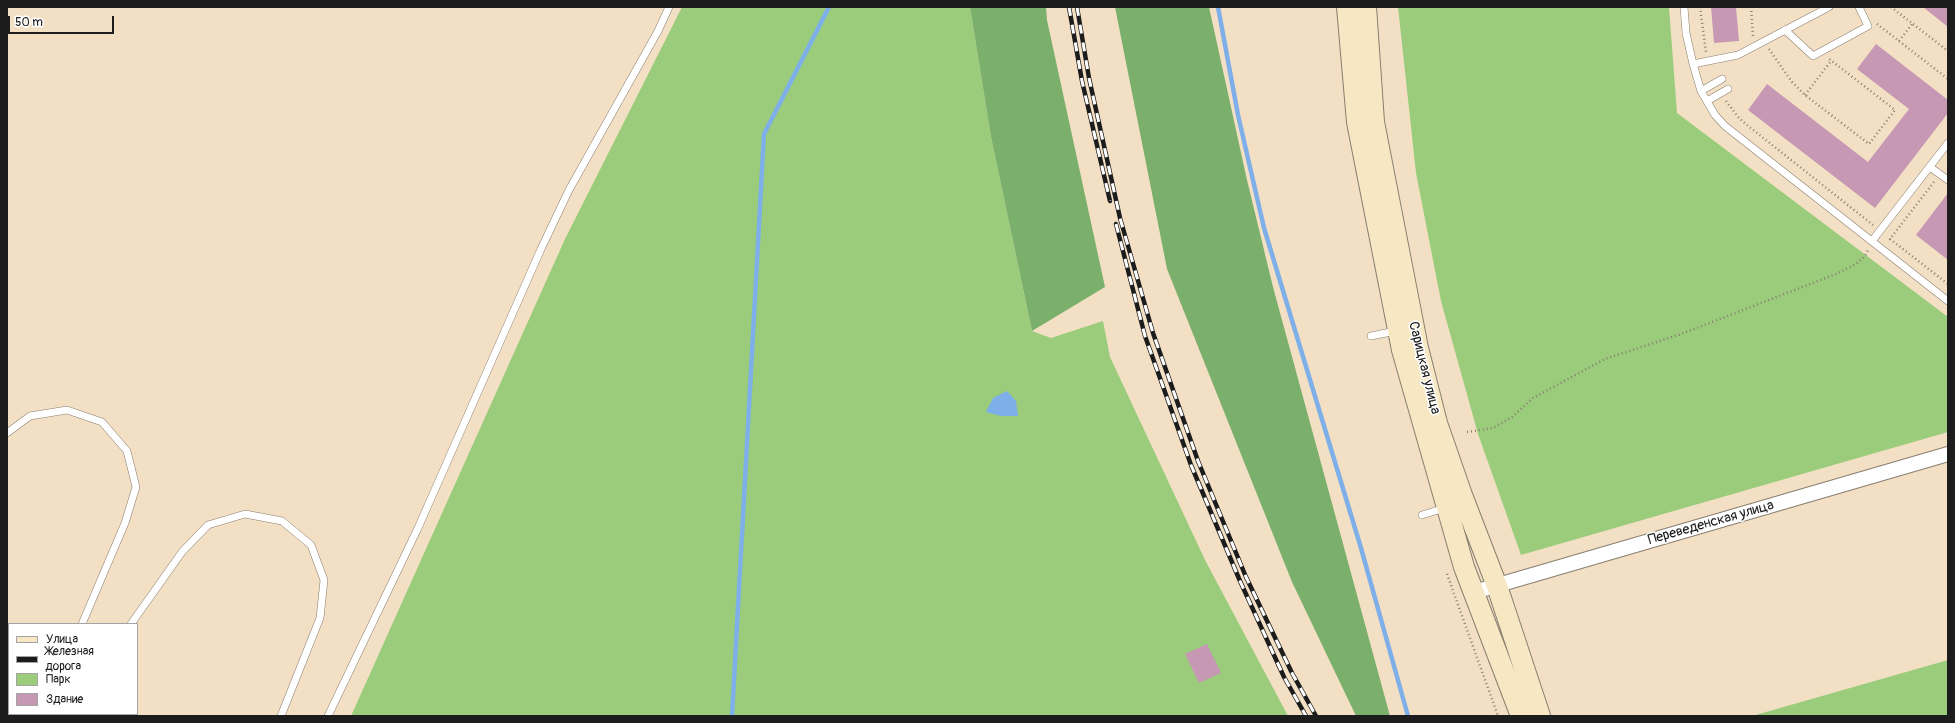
<!DOCTYPE html>
<html>
<head>
<meta charset="utf-8">
<style>
  body { margin:0 }
  #map { position:relative; width:1955px; height:723px; overflow:hidden; background:#f3e0c4; font-family:Pangolin,sans-serif }
  canvas { display:block }
  .frame { position:absolute; inset:0; border:8px solid #1c1c1c; pointer-events:none }
  .legend { position:absolute; left:8px; top:623px; width:130px; height:92px; box-sizing:border-box; background:#fff; border:1px solid #a4a4a4; margin:0; padding:5px 7px; list-style:none; font-size:12px; color:#1c1c1c }
  .legend li { display:flex; align-items:center; gap:8px; height:20px }
  .legend b { width:20px; border:1px solid #a4a4a4 }
  .scale { position:absolute; left:8px; top:16px; width:106px; height:18px; box-sizing:border-box; border:2px solid #1c1c1c; border-top:0; padding-left:5px; font-size:12px; line-height:14px; white-space:nowrap; color:#1c1c1c; -webkit-text-stroke:3px #fff; paint-order:stroke }
</style>
</head>
<body>
<div id="map">
<canvas width="1955" height="723"></canvas>
<div class="frame"></div>
<ul class="legend">
<li><b style="height:5px;background:#f7e8c3"></b>Улица</li>
<li><b style="height:5px;background:#1c1c1c"></b>Железная дорога</li>
<li><b style="height:11px;background:#9acc7c"></b>Парк</li>
<li><b style="height:11px;background:#c698b3"></b>Здание</li>
</ul>
<div class="scale">50 m</div>
</div>
<script>
const ctx = document.querySelector('canvas').getContext('2d');
ctx.lineJoin = 'round';
function fillPath(path, color) { ctx.fillStyle = color; ctx.fill(path, 'evenodd'); }
const shape = rows => new Path2D(rows.map(r => 'M' + r).join(''));
function strokePath(path, color, width, dash) { ctx.strokeStyle = color; ctx.lineWidth = width; ctx.lineCap = dash ? 'butt' : 'round'; ctx.setLineDash(dash || []); ctx.stroke(path); }
function drawText(font, color, halo, rows, align = 'center') {
  ctx.font = font + ' Pangolin,sans-serif'; ctx.lineWidth = 3; ctx.setLineDash([]); ctx.textBaseline = 'middle'; ctx.strokeStyle = halo; ctx.fillStyle = color; for (const [text, x, y, turn = 0] of rows) {
    ctx.save(); ctx.translate(x, y); ctx.rotate((+turn || 0) * Math.PI / 180); ctx.textAlign = isNaN(turn) ? turn : align; if (halo) ctx.strokeText(text, 0, 0); ctx.fillText(text, 0, 0); ctx.restore();
  }
}
fillPath(shape([
  [682,7,970,7,991,137,1032,331,1051,338,1103,321,1110,357,1205,560,1288,716,351,716,565,239],
  [1398,7,1669,7,1677,113,1948,317,1948,432,1521,555,1478,434,1441,301,1416,173],
  [1948,660,1948,716,1752,716]
]), '#9acc7c');
fillPath(shape([
  [970,7,1046,7,1047,20,1105,287,1032,331,991,137],
  [1115,7,1209,7,1247,180,1273,287,1390,716,1356,716,1292,582,1167,269]
]), '#7bb06c');
fillPath(shape([
  [1007,391,1016,401,1018,416,1001,416,986,412,993,398]
]), '#7eafe9');
strokePath(shape([
  [1218,7,1238,115,1264,228,1361,548,1408,716],
  [732,716,764,134,829,7]
]), '#7eafe9', 4.5);
fillPath(shape([
  [1711,7,1736,7,1739,41,1714,43],
  [1923,7,1948,7,1948,27],
  [1876,44,1948,100,1948,113,1875,208,1748,110,1767,84,1868,162,1909,109,1857,69],
  [1948,193,1948,260,1916,235],
  [1207,644,1221,673,1199,683,1185,654]
]), '#c698b3');
const lane = shape([
  [1684,7,1686,33,1693,64,1701,91,1715,115,1725,126,1948,301],
  [1785,30,1813,56,1868,26,1859,7],
  [1693,64,1738,55,1829,7],
  [1701,91,1722,79],
  [1707,101,1728,89],
  [1930,167,1948,180],
  [1872,241,1948,143],
  [1371,336,1396,331],
  [7,433,30,416,67,410,102,422,127,451,136,487,125,523,82,624],
  [1422,515,1445,508],
  [131,624,182,552,208,525,245,514,282,521,311,545,324,580,320,618,281,716],
  [328,716,418,528,541,249,569,190,658,31,669,7]
]);
const street = shape([
  [1474,592,1948,454]
]);
const secondary = shape([
  [1347,7,1357,122,1402,350,1464,567,1521,716],
  [1366,7,1374,122,1418,348,1437,423,1462,495,1497,586,1540,716]
]);
strokePath(lane, '#887e70', 8);
strokePath(street, '#887e70', 16);
strokePath(secondary, '#887e70', 22);
strokePath(shape([
  [1700,7,1706,52],
  [1751,7,1753,36],
  [1891,7,1948,51],
  [1877,24,1948,79],
  [1899,41,1913,23],
  [1769,49,1792,82,1805,95,1869,144,1895,110,1828,58],
  [1805,95,1831,61],
  [1726,101,1739,118,1747,125,1873,225],
  [1934,182,1890,239,1948,284],
  [1467,432,1493,428,1512,417,1533,398,1605,359,1681,334,1836,274,1856,264,1865,256,1868,250],
  [1447,574,1498,716]
]), '#887e70', 2.5, [1, 3]);
strokePath(lane, '#fff', 7);
strokePath(street, '#fff', 14);
strokePath(secondary, '#f7e8c3', 20);
const rail = shape([
  [1069,7,1082,81,1110,201],
  [1077,7,1089,78,1120,218,1153,333,1198,461,1246,577,1292,673,1316,716],
  [1116,224,1145,336,1191,465,1240,581,1284,677,1306,716]
]);
strokePath(rail, '#1c1c1c', 4.5);
strokePath(rail, '#fff', 3, [9]);
drawText('14px', '#1c1c1c', '#fff', [
  ["Сарицкая улица",1424,368,76],
  ["Переведенская улица",1711,523,-16]
]);
</script>
</body>
</html>
